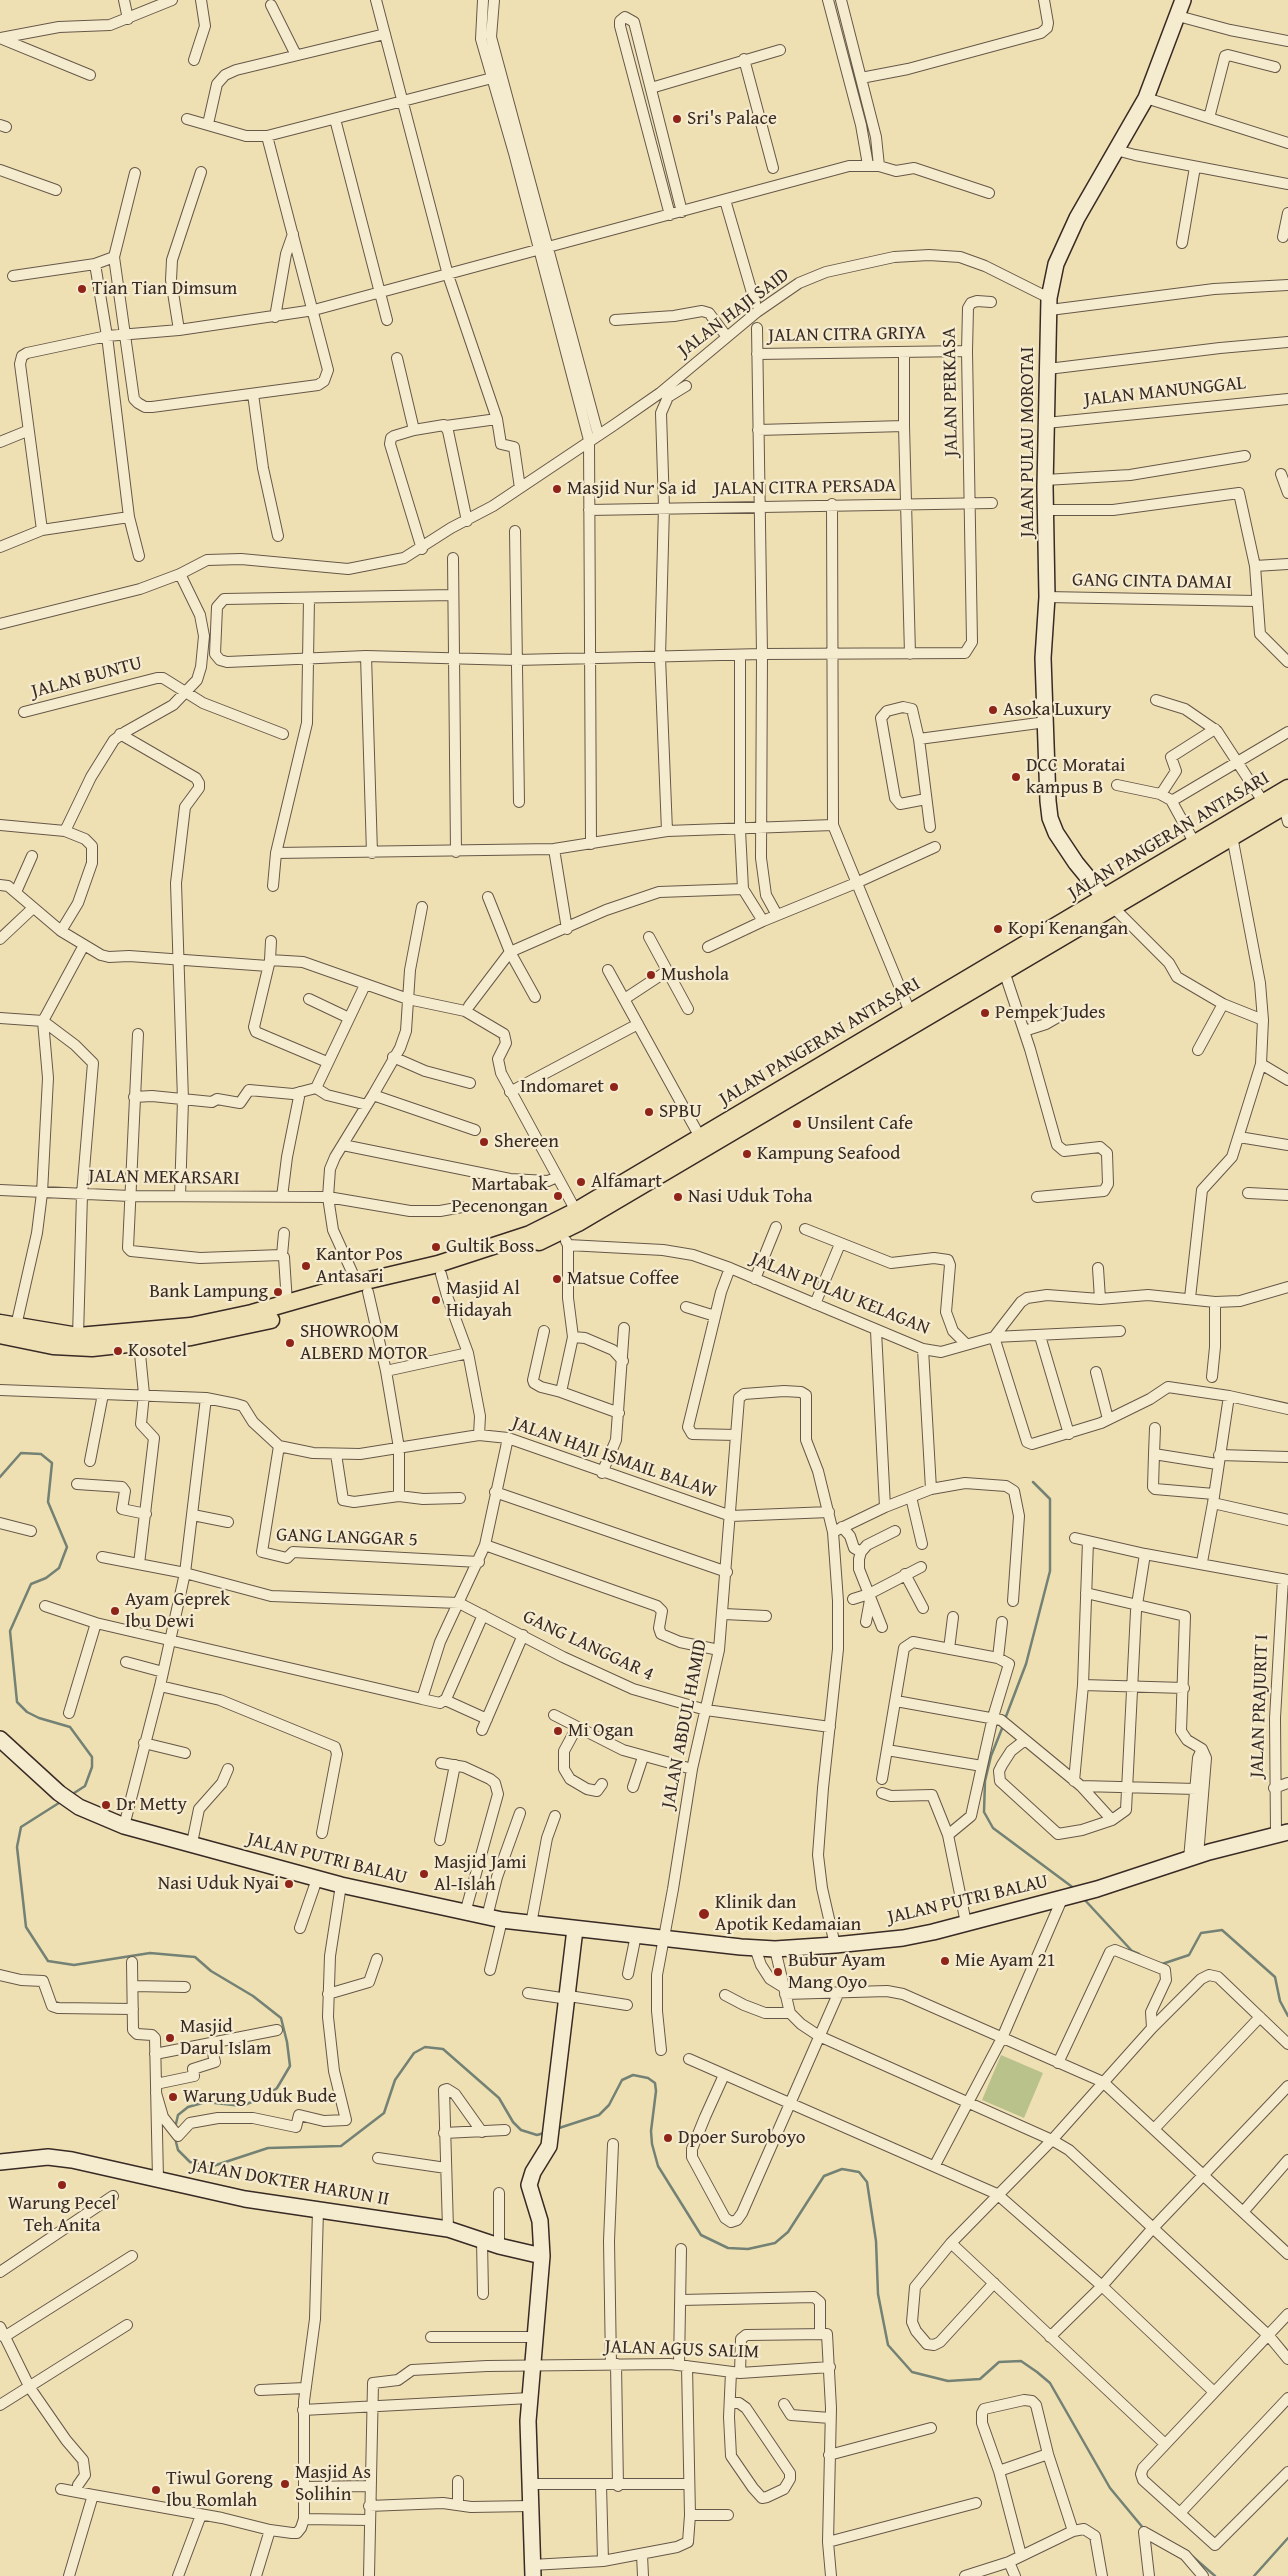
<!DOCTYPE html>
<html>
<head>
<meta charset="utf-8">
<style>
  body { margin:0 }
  canvas { display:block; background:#efe0b4 }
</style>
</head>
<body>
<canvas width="1288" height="2576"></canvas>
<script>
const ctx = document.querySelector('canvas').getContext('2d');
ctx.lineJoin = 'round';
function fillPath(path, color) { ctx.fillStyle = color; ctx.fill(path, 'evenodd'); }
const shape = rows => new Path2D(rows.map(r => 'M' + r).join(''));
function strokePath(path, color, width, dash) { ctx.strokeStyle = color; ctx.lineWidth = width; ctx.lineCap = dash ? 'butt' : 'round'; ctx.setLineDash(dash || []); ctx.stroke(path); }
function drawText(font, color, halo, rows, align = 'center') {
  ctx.font = font + ' "Gentium Book Plus",serif'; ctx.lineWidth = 4.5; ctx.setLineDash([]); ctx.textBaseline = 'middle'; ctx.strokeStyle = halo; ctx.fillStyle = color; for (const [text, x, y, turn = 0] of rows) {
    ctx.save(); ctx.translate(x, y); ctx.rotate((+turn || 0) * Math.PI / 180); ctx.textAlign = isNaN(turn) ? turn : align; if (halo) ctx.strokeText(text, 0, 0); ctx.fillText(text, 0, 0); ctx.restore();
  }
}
fillPath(shape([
  [1001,2055,1043,2073,1024,2118,982,2100]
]), '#bac28c');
strokePath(shape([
  [0,1477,21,1453,41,1454,52,1463,48,1502,67,1547,59,1568,46,1578,31,1584,10,1631,17,1702,27,1712,39,1718,70,1727,92,1757,92,1767,85,1786,71,1795],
  [1005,1719,1026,1664,1050,1571,1050,1499,1033,1482],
  [1003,1726,991,1756,985,1781,984,1812,993,1828,1075,1889],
  [62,1801,21,1827,17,1847,26,1927,48,1961,74,1965,150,1953,195,1957,211,1971,253,1996,281,2018,287,2042,290,2066,277,2088,268,2095,242,2106,206,2102,188,2107,178,2115,175,2128],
  [1083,1898,1132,1951,1139,1954],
  [1162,1964,1189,1955,1201,1933,1222,1930,1275,1977,1280,2001,1288,2016],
  [556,2129,599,2115,609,2105,622,2080,633,2075,648,2078,655,2083,656,2091,651,2131,652,2144,658,2166,701,2235,728,2248,748,2249,775,2243,788,2232,824,2176,842,2169,859,2172,867,2182,876,2241,878,2294,888,2345,912,2372,948,2381,980,2379,999,2362,1021,2361,1037,2372,1050,2383,1110,2488,1144,2529],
  [175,2138,178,2150,190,2162,210,2167,268,2148,341,2146,384,2113,395,2080,414,2053,425,2047,443,2049,499,2098,513,2122,521,2130,537,2135,544,2133],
  [1192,2556,1215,2576],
  [1254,2576,1288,2538]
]), '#738274', 2.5);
const street = shape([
  [124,0,128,19],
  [376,0,448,275,497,419],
  [483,0,481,39,514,153,589,440,591,844],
  [494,0,491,37,598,434],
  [828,0,861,125,868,165],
  [841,0,876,137,879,166],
  [271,5,296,55],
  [1178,16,1230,30,1288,41],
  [0,38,59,27,110,25,172,0],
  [0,38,90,75],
  [744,59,773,168],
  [194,60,205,26,201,0],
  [861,78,908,69,1041,33,1047,28,1048,23,1044,0],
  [651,88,780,50],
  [1146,98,1288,143],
  [1209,118,1225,56,1228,55,1275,67],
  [187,119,246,136,267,136,496,77],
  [335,119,387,320],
  [208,124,217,84,225,75,236,70,385,34],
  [0,125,6,127],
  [1116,150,1135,155,1288,184],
  [0,170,56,190],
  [135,173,114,257,95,264,107,336,129,517,139,556],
  [725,200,755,303],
  [670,215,620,26,620,21,625,17,634,22,682,212],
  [1283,237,1288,213],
  [1182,243,1195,167],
  [114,257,134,399,138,403,145,407,152,407,318,385,324,381,328,370,267,136],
  [13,276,95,264],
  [1050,310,1214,289,1288,285],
  [275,317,286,254,293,234],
  [615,320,674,316,702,311,709,313,727,337],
  [757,328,762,654,761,858,766,895,777,915],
  [179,330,171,280,172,260,201,172],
  [904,353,904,426,910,654],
  [757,354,967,351],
  [397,358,414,430,444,425,448,431,467,521],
  [1048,369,1220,348,1288,342],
  [253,394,263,468,278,536],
  [1046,423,1288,399],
  [446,426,497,419,501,444,514,447,520,488],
  [414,430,394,436,391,438,390,444,422,549],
  [758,430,904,426],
  [0,442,27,431],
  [1281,474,1288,493],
  [1045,480,1130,475,1245,456],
  [832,504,833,825,910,1012],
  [589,510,992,503],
  [1047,510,1113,510,1239,493,1255,566,1260,634,1288,662],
  [42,530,20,364,22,356,27,353,107,336,179,330,314,310,849,166,879,166,896,171,914,168,989,193],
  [515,531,519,802],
  [0,547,42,530,129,517],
  [453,558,456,852],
  [1255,566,1288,564],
  [453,595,224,599,217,607,215,654,220,660,227,662,366,656,516,660,762,654,965,653,972,642,967,351,968,308,971,303,977,301,991,302],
  [1047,597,1256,601],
  [0,624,140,589,180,574,207,560,241,559,348,569,404,558,451,528,493,506,614,425,660,393,757,312,799,283,826,272,894,257,929,255,960,257,985,266,1049,298],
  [740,655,740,830,743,889,763,921],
  [366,656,372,853],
  [1156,700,1185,709,1217,731,1264,803],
  [24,712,157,678,163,678,203,703,283,734],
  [120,734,196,778,199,783,199,788,185,807,176,883,183,1100,180,1196],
  [919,739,1046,722],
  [1117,785,1160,794,1171,800,1175,799,1288,732],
  [1161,794,1176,771,1171,757,1215,729],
  [926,799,900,804,895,798,881,718,887,711,903,707,912,709,919,739,930,827],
  [1171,800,1194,842],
  [1284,806,1288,822],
  [0,825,65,831,85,839,92,846,92,863,78,903,61,931],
  [65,831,91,777,114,740,125,732,173,705,197,680,201,667,204,636,200,615,180,574],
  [667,831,660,657,664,507,661,413,668,397,686,386],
  [1232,836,1260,983,1263,1020,1261,1064,1288,1080],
  [554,849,567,929],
  [276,853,554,849,667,831,833,825],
  [0,885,8,886,61,931,101,955,109,957,129,956,268,966],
  [273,886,276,853,307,723,309,598],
  [16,892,32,856],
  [488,897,510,952,535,997],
  [1112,906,1169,963,1177,977,1223,1004,1263,1020],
  [649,937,688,1009],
  [0,939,33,908],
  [271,941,270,960,254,1027,256,1032,327,1062],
  [708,947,763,921,856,883,935,847],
  [270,960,303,962,408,999,465,1011,504,1034,506,1043,498,1059,501,1073,576,1211],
  [608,970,700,1137],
  [1004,971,1030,1049,1057,1145,1064,1151,1100,1147,1107,1153,1108,1184,1104,1191,1037,1197],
  [365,985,316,1088,327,1095,367,1105],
  [626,998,667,971],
  [309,999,349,1018],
  [469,1006,510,952,606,910,659,892,743,889],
  [0,1018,43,1021,75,1045,93,1063,82,1194,78,1336],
  [1024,1031,1046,1024,1065,1013],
  [138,1034,128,1248,131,1251,200,1258,281,1255,284,1257,287,1303],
  [1198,1050,1223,1004],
  [393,1057,425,1071,470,1083],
  [510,1092,638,1024],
  [373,1095,475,1130],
  [134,1097,152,1096,212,1102,217,1099,240,1103,249,1090,293,1094,316,1088],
  [1239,1137,1288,1145],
  [343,1145,510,1179,548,1181,557,1177],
  [0,1190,130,1196,328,1197,330,1169,335,1157,373,1095,400,1048,406,1031,410,970,422,907],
  [1248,1193,1288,1195],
  [282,1197,287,1157,300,1092],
  [805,1229,891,1263,934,1258,948,1260,950,1265,946,1312,953,1331,966,1344],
  [566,1241,568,1245,568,1298,573,1337,561,1392,619,1413],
  [568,1245,663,1250,693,1255,730,1268,923,1349,941,1352,994,1337,1021,1302,1027,1298,1047,1295,1100,1299,1148,1295,1215,1302,1240,1301,1288,1287],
  [282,1255,284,1233],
  [730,1268,721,1292,688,1427,692,1434,736,1435],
  [1098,1268,1100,1299],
  [441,1274,447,1296,468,1353,480,1416,479,1435],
  [755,1279,776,1227],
  [357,1283,333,1230,328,1197,410,1211,440,1211,462,1207],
  [368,1292,386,1371,399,1448,399,1496],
  [1190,1298,1202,1190,1232,1157,1261,1064],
  [815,1304,840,1244],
  [686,1307,715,1316],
  [16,1326,37,1233,42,1193,48,1078,43,1021,84,945],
  [544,1331,533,1380,534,1383,541,1387,561,1392],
  [876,1331,885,1507],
  [1120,1331,994,1337,1027,1442,1032,1444,1101,1423,1150,1399,1168,1387,1229,1396,1288,1409],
  [1040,1336,1069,1434],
  [573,1337,585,1338,613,1350,623,1361],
  [139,1344,144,1394,141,1424,154,1438,139,1564],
  [923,1349,931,1489],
  [386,1371,468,1353],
  [1096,1372,1108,1419],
  [1212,1377,1215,1347,1215,1302],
  [0,1390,206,1398,236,1404,243,1406,253,1422,279,1446,313,1453,360,1454,479,1435,508,1438,731,1516,829,1512],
  [1155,1428,1154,1454,1217,1464],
  [279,1446,262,1552,287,1558,293,1552,479,1562],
  [336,1454,343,1500,354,1502,399,1496,423,1499,460,1498],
  [1154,1454,1153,1487,1155,1489,1214,1494],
  [1219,1455,1288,1457],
  [90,1461,103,1394],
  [602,1473,616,1440,624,1328],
  [77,1484,122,1487,125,1491,122,1509,146,1514],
  [495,1492,727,1572],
  [911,1497,922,1544],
  [1213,1503,1288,1520],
  [193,1515,228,1522],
  [0,1523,31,1531],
  [842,1527,850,1536,854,1548,861,1552],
  [833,1532,885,1507,931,1489,965,1483,1006,1486,1014,1491,1019,1516,1013,1601],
  [1075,1538,1145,1554,1288,1580],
  [485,1545,657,1606,662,1611,659,1628,661,1634,680,1642,719,1650],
  [102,1557,185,1573,271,1596,459,1603,563,1657,633,1689,706,1710,830,1727],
  [1202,1562,1213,1503,1229,1396],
  [905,1574,923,1608],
  [1086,1593,1185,1616,1181,1731,1187,1740,1202,1749,1206,1758,1198,1856],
  [853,1599,869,1594,921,1567],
  [45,1606,96,1623,422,1699,440,1642,485,1545,508,1438],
  [724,1614,766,1616],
  [866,1622,870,1600],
  [882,1627,859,1569,859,1559,861,1552,867,1545,895,1531],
  [949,1649,953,1617],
  [998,1658,1002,1622],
  [126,1662,163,1672],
  [1083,1685,1184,1688],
  [160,1686,220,1700,335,1747,337,1754,322,1833],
  [422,1699,440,1703,446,1699,483,1615],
  [445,1700,487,1719],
  [896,1701,1001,1720,1081,1786,1112,1820],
  [69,1713,96,1623],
  [554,1715,623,1750,692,1769],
  [577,1727,564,1751,564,1769,570,1779,587,1789,597,1791,602,1784],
  [482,1730,523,1635],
  [1025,1740,1011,1751,1002,1765,999,1771,1000,1781,1058,1834,1082,1830,1112,1820,1126,1810,1136,1611,1145,1554],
  [144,1743,185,1753],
  [887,1750,982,1766,971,1816,948,1835],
  [441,1763,464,1767,490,1779,495,1783,498,1794,465,1913],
  [882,1779,904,1648,913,1642,998,1658,1009,1664,993,1717,982,1766],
  [1074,1781,1083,1685,1088,1541],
  [1081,1786,1196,1789],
  [633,1787,643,1757],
  [1274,1788,1288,1783],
  [882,1793,891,1796,932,1795,948,1835,966,1923],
  [124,1826,160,1686,185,1573,206,1398],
  [1276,1834,1275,1718,1283,1579],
  [440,1840,455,1765],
  [192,1843,199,1809,222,1783,228,1769],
  [1189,1859,1198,1758,1202,1749],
  [487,1917,497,1877,520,1813],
  [531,1924,547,1838,555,1816],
  [300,1928,317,1879],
  [755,1948,761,1965,770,1979,783,1987],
  [775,1949,790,2013,801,2024,819,2036,1052,2140,1069,2150,1269,2336,1288,2359],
  [132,1962,133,2030,137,2034,152,2035,155,2038,158,2179],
  [490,1970,502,1920],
  [628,1974,636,1935],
  [0,1975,21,1980,43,1981,52,2006,58,2008,133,2009],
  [133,1986,185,1987],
  [528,1993,568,1999],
  [328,1994,369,1982,377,1959],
  [785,1994,887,1991,903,1994,1103,2082,1288,2254],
  [725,1995,744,2005,765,2013,790,2013],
  [569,1996,627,2005],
  [661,2050,657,2011,657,1975,673,1889,692,1769,719,1650,739,1398,744,1394,784,1391,801,1392,806,1395,806,1440,818,1471,833,1532,838,1601,838,1649,823,1788,818,1855,822,1888,835,1945],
  [155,2054,277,2030],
  [689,2059,997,2194,1102,2286,1214,2392],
  [1058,2063,1110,1952,1115,1950,1165,1970,1166,1980,1151,2012,1152,2028],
  [724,2075,705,2117,692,2149,692,2157,725,2218,731,2222,737,2220,742,2213,838,1994],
  [156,2084,194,2076,193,2069,215,2062,211,2045],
  [156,2093,163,2117,178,2136,190,2123,218,2118,253,2118,296,2127,299,2115,324,2121,346,2120,334,2071,328,2017,330,1956,341,1885],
  [1155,2128,1260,2017],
  [444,2133,505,2130],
  [378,2158,446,2168],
  [935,2165,1002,2038,1062,1899],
  [1243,2212,1288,2160],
  [448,2229,444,2090,447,2089,455,2094,482,2132],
  [482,2240,483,2294],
  [951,2243,1165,2444],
  [499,2246,499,2193],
  [0,2272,113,2196],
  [994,2283,940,2342,934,2345,927,2344,916,2331,912,2322,915,2287,951,2243,1052,2140,1152,2028,1201,1979,1209,1975,1218,1977,1288,2044],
  [681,2300,814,2297,820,2302,820,2332],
  [1288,2314,1143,2468,1141,2474,1143,2480,1215,2545,1288,2472],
  [0,2327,30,2388,66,2440,83,2460,85,2475,78,2485],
  [4,2337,132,2256],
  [431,2337,536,2337],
  [1050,2337,1102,2286,1152,2229,1288,2086],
  [611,2364,609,2241,613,2144],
  [616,2364,618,2486],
  [679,2365,681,2249],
  [740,2373,741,2339,746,2335,827,2334,831,2408,828,2542],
  [260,2390,305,2388],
  [731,2403,739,2403,746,2408,790,2473,790,2479,784,2489,767,2497,762,2498,753,2488,731,2456,729,2417,731,2372],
  [784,2404,791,2415,830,2418],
  [0,2405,127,2325],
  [303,2410,530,2398],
  [829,2455,931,2428],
  [999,2471,1048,2454],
  [458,2481,458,2505],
  [530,2484,689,2484],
  [601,2485,603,2561],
  [304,2487,370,2486],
  [61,2489,93,2495],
  [369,2506,443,2503,471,2507,530,2506],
  [1180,2513,1288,2398],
  [690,2515,728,2515],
  [304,2519,369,2520],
  [1144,2532,1185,2555,1203,2576],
  [1144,2532,1149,2576],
  [642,2555,643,2576],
  [1021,2555,999,2471,982,2423,982,2413,984,2409,1024,2400,1032,2401,1036,2405,1048,2454,1073,2531],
  [1009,2562,1015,2576],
  [532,2565,603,2561,677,2547,688,2542,690,2515,687,2366],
  [69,2576,93,2495,222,2518,270,2530,292,2533,297,2533,301,2528,304,2519,304,2401,315,2319,318,2210],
  [178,2576,201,2515],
  [256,2576,270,2530],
  [369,2576,373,2383,398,2380,412,2370,487,2366,670,2364,740,2373,830,2367],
  [831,2576,828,2542,976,2503],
  [965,2576,1009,2562,1073,2531,1084,2529,1095,2536,1102,2576]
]);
const secondary = shape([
  [1104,897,1076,863,1056,833,1050,818,1048,801,1043,658,1047,597,1045,487,1049,298,1056,264,1077,218,1146,98,1183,0],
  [0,1739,59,1793,79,1807,124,1826,341,1885,502,1920,741,1947,775,1949,835,1945,903,1938,933,1932,1097,1889,1209,1852,1288,1832],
  [0,2162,48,2157,72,2160,245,2199,448,2229,499,2246,542,2256],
  [533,2576,528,2421,542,2256,540,2221,529,2185,533,2172,549,2146,575,1929]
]);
const primary = shape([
  [539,1242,578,1223,1288,804],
  [0,1323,78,1336,191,1326,252,1313,357,1283,438,1264,530,1234,576,1211,1288,788],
  [0,1335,53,1346,92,1348,191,1337,271,1320]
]);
strokePath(street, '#665848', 12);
strokePath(secondary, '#382a24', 18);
strokePath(primary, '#382a24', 19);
strokePath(street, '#f5ebce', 10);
strokePath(secondary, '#f5ebce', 15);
strokePath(primary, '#efe0b4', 16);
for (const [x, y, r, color] of [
  [677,119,5,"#8f2418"],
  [82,289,5,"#8f2418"],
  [557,489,5,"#8f2418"],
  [993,710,5,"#8f2418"],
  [1016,777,5,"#8f2418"],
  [998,929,5,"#8f2418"],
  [651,975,5,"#8f2418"],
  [985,1013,5,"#8f2418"],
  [614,1087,5,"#8f2418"],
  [649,1112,5,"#8f2418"],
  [797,1124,5,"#8f2418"],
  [484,1142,5,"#8f2418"],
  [747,1154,5,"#8f2418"],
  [581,1182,5,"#8f2418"],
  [558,1196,5,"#8f2418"],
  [678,1197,5,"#8f2418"],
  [436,1247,5,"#8f2418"],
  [306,1266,5,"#8f2418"],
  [557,1279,5,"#8f2418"],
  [278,1292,5,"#8f2418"],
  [436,1300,5,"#8f2418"],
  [290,1343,5,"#8f2418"],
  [118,1351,5,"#8f2418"],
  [115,1611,5,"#8f2418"],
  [558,1731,5,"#8f2418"],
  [106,1805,5,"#8f2418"],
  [424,1874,5,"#8f2418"],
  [289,1884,5,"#8f2418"],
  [704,1914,6,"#8f2418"],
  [945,1961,5,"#8f2418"],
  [778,1972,5,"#8f2418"],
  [170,2038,5,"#8f2418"],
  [173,2097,5,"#8f2418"],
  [668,2138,5,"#8f2418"],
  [62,2185,5,"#8f2418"],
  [285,2484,5,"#8f2418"],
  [156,2490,5,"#8f2418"]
]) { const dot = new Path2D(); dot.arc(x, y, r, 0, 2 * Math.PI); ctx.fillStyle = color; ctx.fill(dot); strokePath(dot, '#f5ebce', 2); }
drawText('19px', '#382a24', '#f5ebce', [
  ["Sri's Palace",687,119],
  ["Tian Tian Dimsum",92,289],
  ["Masjid Nur Sa id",567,489],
  ["Asoka Luxury",1003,710],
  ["DCC Moratai",1026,766],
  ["kampus B",1026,788],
  ["Kopi Kenangan",1008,929],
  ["Mushola",661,975],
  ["Pempek Judes",995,1013],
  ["Indomaret",604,1087,"right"],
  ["SPBU",659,1112],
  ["Unsilent Cafe",807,1124],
  ["Shereen",494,1142],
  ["Kampung Seafood",757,1154],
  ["Alfamart",591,1182],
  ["Martabak",548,1185,"right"],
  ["Pecenongan",548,1207,"right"],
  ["Nasi Uduk Toha",688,1197],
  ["Gultik Boss",446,1247],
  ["Kantor Pos",316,1255],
  ["Antasari",316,1277],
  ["Matsue Coffee",567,1279],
  ["Masjid Al",446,1289],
  ["Hidayah",446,1311],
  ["Bank Lampung",268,1292,"right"],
  ["SHOWROOM",300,1332],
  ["ALBERD MOTOR",300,1354],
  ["Kosotel",128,1351],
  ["Ayam Geprek",125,1600],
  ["Ibu Dewi",125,1622],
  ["Mi Ogan",568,1731],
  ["Dr Metty",116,1805],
  ["Masjid Jami",434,1863],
  ["Al-Islah",434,1885],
  ["Nasi Uduk Nyai",279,1884,"right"],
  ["Klinik dan",715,1903],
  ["Apotik Kedamaian",715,1925],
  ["Bubur Ayam",788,1961],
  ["Mang Oyo",788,1983],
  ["Mie Ayam 21",955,1961],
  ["Masjid",180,2027],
  ["Darul Islam",180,2049],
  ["Warung Uduk Bude",183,2097],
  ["Dpoer Suroboyo",678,2138],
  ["Warung Pecel",62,2204,"center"],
  ["Teh Anita",62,2226,"center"],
  ["Masjid As",295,2473],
  ["Solihin",295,2495],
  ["Tiwul Goreng",166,2479],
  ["Ibu Romlah",166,2501]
], 'left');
drawText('19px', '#382a24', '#f5ebce', [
  ["JALAN HAJI SAID",734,313,-37],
  ["JALAN CITRA GRIYA",847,335,-1],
  ["JALAN PERKASA",951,392,-91],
  ["JALAN MANUNGGAL",1165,392,-6],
  ["JALAN PULAU MOROTAI",1028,442,-90],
  ["JALAN CITRA PERSADA",805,488,-1],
  ["GANG CINTA DAMAI",1152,582,1],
  ["JALAN BUNTU",87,678,-15],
  ["JALAN PANGERAN ANTASARI",1169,836,-31],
  ["JALAN PANGERAN ANTASARI",820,1042,-31],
  ["JALAN MEKARSARI",164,1178,1],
  ["JALAN PULAU KELAGAN",840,1294,22],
  ["JALAN HAJI ISMAIL BALAW",614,1458,19],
  ["GANG LANGGAR 5",347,1538,2],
  ["GANG LANGGAR 4",588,1646,25],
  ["JALAN PRAJURIT I",1260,1706,-88],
  ["JALAN ABDUL HAMID",685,1724,-79],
  ["JALAN PUTRI BALAU",327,1859,14],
  ["JALAN PUTRI BALAU",968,1900,-13],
  ["JALAN DOKTER HARUN II",290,2183,10],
  ["JALAN AGUS SALIM",682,2350,2]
]);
</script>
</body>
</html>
